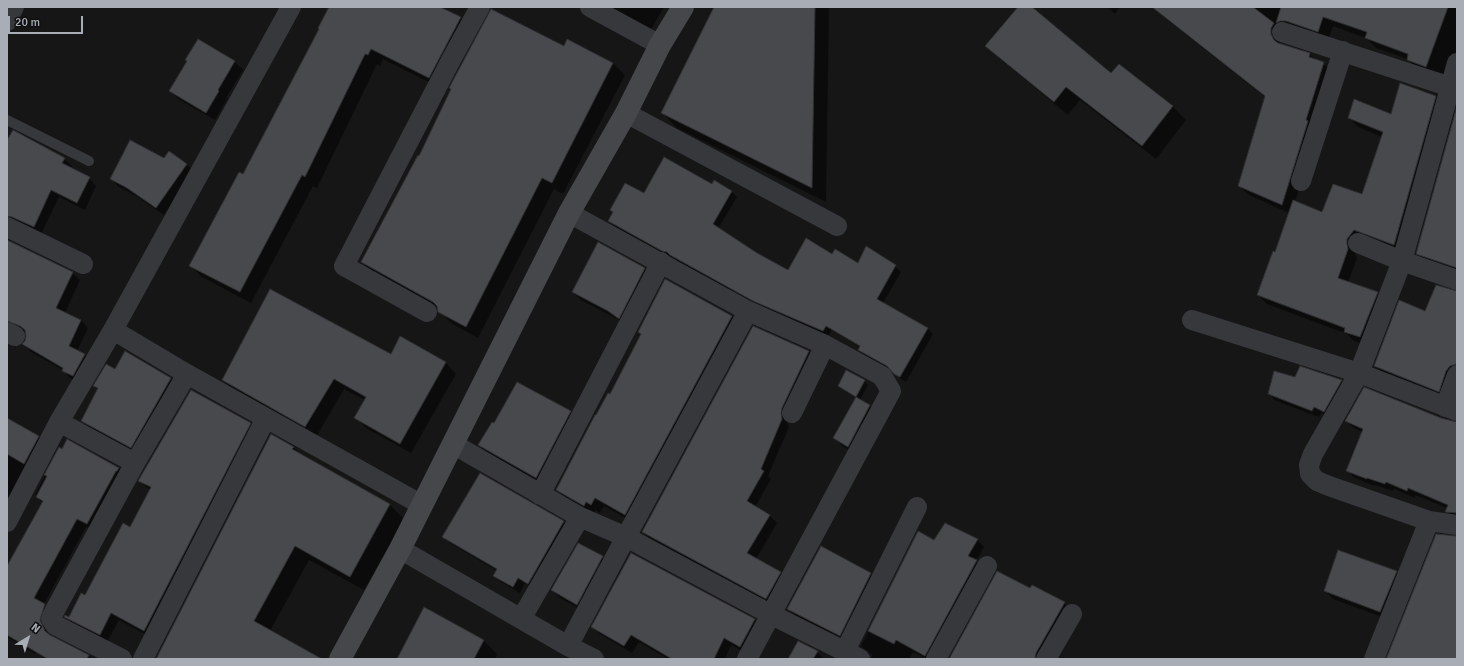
<!DOCTYPE html>
<html>
<head>
<meta charset="utf-8">
<style>
  body { margin:0 }
  #map { position:relative; width:1464px; height:666px; overflow:hidden; background:#161617; font-family:Signika,sans-serif }
  canvas { display:block }
  .frame { position:absolute; inset:0; border:8px solid #a9aeb6; pointer-events:none }
  .north { position:absolute; left:8px; top:618px; width:40px; height:40px; -webkit-text-stroke:3px #111112; paint-order:stroke; rotate:38deg; font-size:11px; font-weight:700; line-height:16px; text-align:center; color:#a9aeb6 }
  .north::after { content:''; display:block; margin:auto; width:14px; height:18px; background:#a9aeb6; clip-path:polygon(50% 0,100% 100%,50% 72%,0 100%) }
  .scale { position:absolute; left:8px; top:16px; width:75px; height:18px; box-sizing:border-box; border:2px solid #a9aeb6; border-top:0; padding-left:5px; font-size:12px; line-height:14px; white-space:nowrap; color:#a9aeb6; -webkit-text-stroke:3px #111112; paint-order:stroke }
</style>
</head>
<body>
<div id="map">
<canvas width="1464" height="666"></canvas>
<div class="frame"></div>
<div class="north">N</div>
<div class="scale">20 m</div>
</div>
<script>
const ctx = document.querySelector('canvas').getContext('2d');
ctx.lineJoin = 'round';
function fillPath(path, color) { ctx.fillStyle = color; ctx.fill(path, 'evenodd'); }
const shape = rows => new Path2D(rows.map(r => 'M' + r).join(''));
function strokePath(path, color, width, dash) { ctx.strokeStyle = color; ctx.lineWidth = width; ctx.lineCap = dash ? 'butt' : 'round'; ctx.setLineDash(dash || []); ctx.stroke(path); }
fillPath(shape([
  [330,7,438,7,461,18,472,29,441,88,383,59,380,66,377,64,317,188,313,186,251,303,202,277,190,265,243,175,320,30],
  [603,7,664,7,650,31],
  [715,7,829,7,826,202,677,128,663,113],
  [1019,7,1030,7,1111,75,1119,65,1173,107,1186,120,1156,159,1080,100,1068,115,1000,59,987,46],
  [1107,7,1120,7,1115,14],
  [1158,7,1457,7,1457,67,1452,81,1417,70,1408,59,1376,48,1366,38,1333,26,1328,41,1280,39,1280,45,1310,54,1315,60,1323,63,1333,73,1318,132,1295,202,1323,214,1362,196,1382,137,1358,127,1349,118,1392,116,1401,84,1436,95,1445,104,1403,254,1356,248,1355,254,1357,258,1348,283,1377,293,1386,302,1370,346,1354,341,1347,334,1267,304,1258,295,1275,253,1289,213,1249,195,1239,186,1266,98,1166,19,1156,10],
  [199,40,235,62,243,70,226,98,227,99,215,120,178,99,171,91,188,62],
  [568,40,613,63,625,75,563,194,554,189,478,338,451,323,439,310,374,274,362,262,419,157,565,47],
  [1457,110,1457,274,1427,263,1417,253],
  [7,143,64,159,72,166,70,169,89,178,96,186,85,210,59,197,41,234,7,226],
  [165,160,186,164,194,172,164,215,136,196,119,187,111,179],
  [712,185,732,192,737,197,718,229,756,254,788,272,832,256,858,264,895,266,901,272,883,303,928,329,933,334,906,382,901,379,892,370,864,355,859,350,860,347,832,330,828,336,760,306,677,261,673,257,668,256,615,227,609,221,614,213,611,210,644,195],
  [7,241,72,273,80,280,65,313,81,320,88,328,77,351,85,355,92,362,80,383,70,378,63,370,31,352,24,344,26,341,26,332,15,328,7,331],
  [644,269,652,277,627,326,617,319,581,300,573,292],
  [666,280,732,316,741,325,634,523,604,506,600,513,595,510,593,514,566,498,557,490,596,417,611,395,642,335],
  [1457,292,1457,379,1448,401,1385,376,1375,366,1425,312],
  [754,327,809,352,816,359,787,421,789,427,768,476,771,479,755,507,770,516,777,523,756,559,780,573,787,580,774,606,650,539,643,532],
  [401,338,446,363,456,374,411,453,366,428,356,417,365,400,344,389,316,437,234,391,223,380,391,355],
  [125,352,171,379,179,387,139,455,91,429,83,421,98,390,95,386,115,370],
  [1296,379,1341,381,1348,388,1331,418,1321,413,1319,417,1276,401,1269,394],
  [864,381,868,385,860,400,870,406,878,414,856,454,842,446,834,438,856,398,839,386],
  [570,412,577,418,543,484,486,452,479,445,495,424],
  [7,419,38,437,48,447,7,505],
  [1346,421,1457,425,1457,520,1453,519,1446,511,1447,508,1415,495,1415,498,1394,489,1393,491,1375,485,1374,486,1355,478,1347,471,1362,432,1354,428],
  [250,423,258,431,152,638,119,620,107,642,73,624,66,617,69,619,85,596,130,528,150,490,139,481],
  [271,435,293,447,300,454,390,505,404,519,364,590,309,560,270,631,315,659,160,659],
  [67,441,119,468,128,477,96,532,86,527,44,604,53,614,48,629,52,638,94,659,52,659,37,651,35,654,7,637,7,570,43,503,35,495,59,448,62,450],
  [480,474,564,522,570,529,535,589,525,583,520,593,501,582,494,576,497,571,450,543,443,537],
  [945,524,977,540,984,547,976,561,983,568,927,659,913,652,909,659,872,659,872,655,861,646,918,533,934,541],
  [631,554,755,620,762,628,748,654,731,645,725,659,668,659,639,642,632,653,600,634,592,627],
  [602,557,610,565,585,612,560,598,552,590],
  [1396,572,1404,580,1388,619,1333,599,1325,591],
  [871,574,879,582,848,643,796,617,788,609],
  [1031,589,1064,603,1071,610,1043,659,950,659],
  [425,609,484,641,497,654,495,659,398,659],
  [817,652,824,659,789,659]
]), '#0007');
const building = shape([
  [329,7,440,7,461,17,429,78,371,49,368,55,365,54,305,177,302,175,240,292,189,266,239,172,243,174,319,29,318,28,329,7],
  [714,7,815,7,812,188,661,113,714,7],
  [1018,7,1032,7,1111,73,1119,64,1173,106,1142,146,1066,87,1054,102,985,46,1018,7],
  [1152,7,1253,7,1274,23,1271,28,1271,34,1274,40,1278,43,1310,53,1309,57,1324,62,1306,120,1308,121,1282,205,1238,186,1265,96,1152,7],
  [1281,7,1448,7,1426,67,1407,60,1408,54,1365,38,1367,32,1323,17,1318,32,1286,21,1280,21,1276,23,1281,7],
  [491,9,564,46,567,39,613,63,552,183,542,178,466,327,438,312,437,306,433,302,361,262,418,155,419,156,451,89,449,88,491,9],
  [198,39,235,61,218,90,219,91,206,113,169,91,187,61,185,60,198,39],
  [1400,83,1436,96,1394,245,1354,230,1347,239,1347,244,1348,249,1338,278,1378,292,1360,337,1344,332,1345,328,1257,295,1273,251,1275,252,1293,200,1322,212,1333,184,1362,194,1383,132,1348,118,1354,99,1391,114,1400,83],
  [1457,106,1457,268,1416,254,1457,106],
  [13,130,65,158,62,163,90,177,77,203,51,190,34,227,12,217,7,216,7,140,13,130],
  [130,140,164,158,169,151,187,164,156,208,127,188,110,179,130,140],
  [664,157,712,184,714,180,732,191,713,224,757,253,788,270,806,238,832,254,835,249,858,263,866,246,896,265,877,299,928,328,900,377,894,374,887,366,858,350,860,346,826,326,823,331,753,301,670,255,667,252,662,251,608,221,613,212,610,210,625,183,644,193,664,157],
  [7,240,73,272,56,308,81,320,69,346,85,354,73,376,62,371,63,368,22,344,25,341,26,336,25,330,20,326,7,321,7,240],
  [598,242,645,268,619,319,608,311,572,292,598,242],
  [665,279,732,316,625,515,595,498,591,505,586,502,584,506,556,490,595,415,596,415,608,393,610,394,641,334,638,332,665,279],
  [1436,285,1457,291,1457,364,1450,366,1446,371,1439,392,1374,366,1399,300,1425,311,1436,285],
  [270,289,391,354,400,336,446,362,400,444,354,418,366,397,334,379,305,427,222,380,270,289],
  [753,326,809,351,782,408,781,413,782,419,761,469,764,471,747,501,770,515,747,553,781,572,766,599,642,532,753,326],
  [125,351,171,378,131,448,81,421,98,388,93,386,106,364,115,369,125,351],
  [1300,366,1342,380,1324,412,1314,407,1312,411,1268,394,1274,371,1295,377,1300,366],
  [846,370,865,380,856,397,838,386,846,370],
  [517,382,571,411,536,478,478,445,492,422,494,423,517,382],
  [1364,387,1441,418,1457,422,1457,513,1445,512,1448,505,1408,488,1407,491,1386,482,1385,484,1367,478,1367,479,1346,471,1363,429,1345,421,1364,387],
  [191,390,251,423,144,631,111,613,100,635,64,617,65,615,69,617,81,593,85,595,123,523,130,527,151,487,138,481,191,390],
  [856,397,870,405,848,447,833,438,856,397],
  [7,418,39,436,24,464,7,454,7,418],
  [271,434,294,447,292,449,390,504,350,577,295,546,254,621,322,659,156,659,271,434],
  [67,439,119,468,117,471,116,471,87,524,77,519,34,598,45,604,40,620,45,631,50,635,89,655,87,659,48,659,7,635,7,566,43,501,36,497,47,476,44,475,59,447,62,449,67,439],
  [480,473,564,521,528,584,518,578,513,587,493,576,497,569,442,537,480,473],
  [945,523,978,539,968,556,977,560,925,656,896,640,894,644,868,631,918,531,934,540,945,523],
  [1436,534,1457,536,1457,659,1386,659,1436,534],
  [578,543,603,556,577,605,551,590,578,543],
  [821,546,871,573,840,636,787,609,821,546],
  [1338,550,1397,571,1380,612,1324,591,1338,550],
  [631,553,755,619,740,647,724,638,714,659,672,659,631,635,624,646,591,627,631,553],
  [997,571,1030,588,1032,585,1065,602,1036,653,1035,659,949,659,997,571],
  [424,607,484,640,474,659,397,659,424,607],
  [798,641,818,651,813,659,788,659,798,641]
]);
fillPath(building, '#48494c');
strokePath(building, '#303033', 1);
strokePath(shape([
  [7,120,89,161]
]), '#37383c', 10);
strokePath(shape([
  [590,7,660,45],
  [7,21,14,7],
  [1282,32,1457,89],
  [1457,63,1402,261,1359,373,1313,454,1309,465,1310,474,1317,481,1329,486,1429,521,1457,525],
  [626,113,837,226],
  [1301,181,1343,51],
  [569,213,748,311,825,345,882,376,891,391,747,659],
  [7,227,83,264],
  [1358,243,1402,261,1457,280],
  [427,312,344,266,452,58,480,7],
  [1192,320,1359,373,1457,411],
  [113,330,187,374,422,505],
  [7,332,15,336],
  [1445,407,1457,375],
  [792,413,825,345],
  [59,422,135,463],
  [453,444,580,517,626,537,770,614,860,659],
  [540,495,661,262],
  [7,522,59,422,113,330,291,7],
  [400,549,568,646,594,659],
  [521,619,580,517],
  [568,646,626,537,748,311],
  [845,651,917,507],
  [122,659,55,625,51,619,54,612,135,463,187,374],
  [143,659,266,418],
  [936,659,987,566],
  [1046,659,1072,614],
  [1374,659,1429,521]
]), '#37383c', 20);
strokePath(shape([
  [340,659,400,549,569,213,626,113,660,45,683,7]
]), '#45474b', 22);
</script>
</body>
</html>
